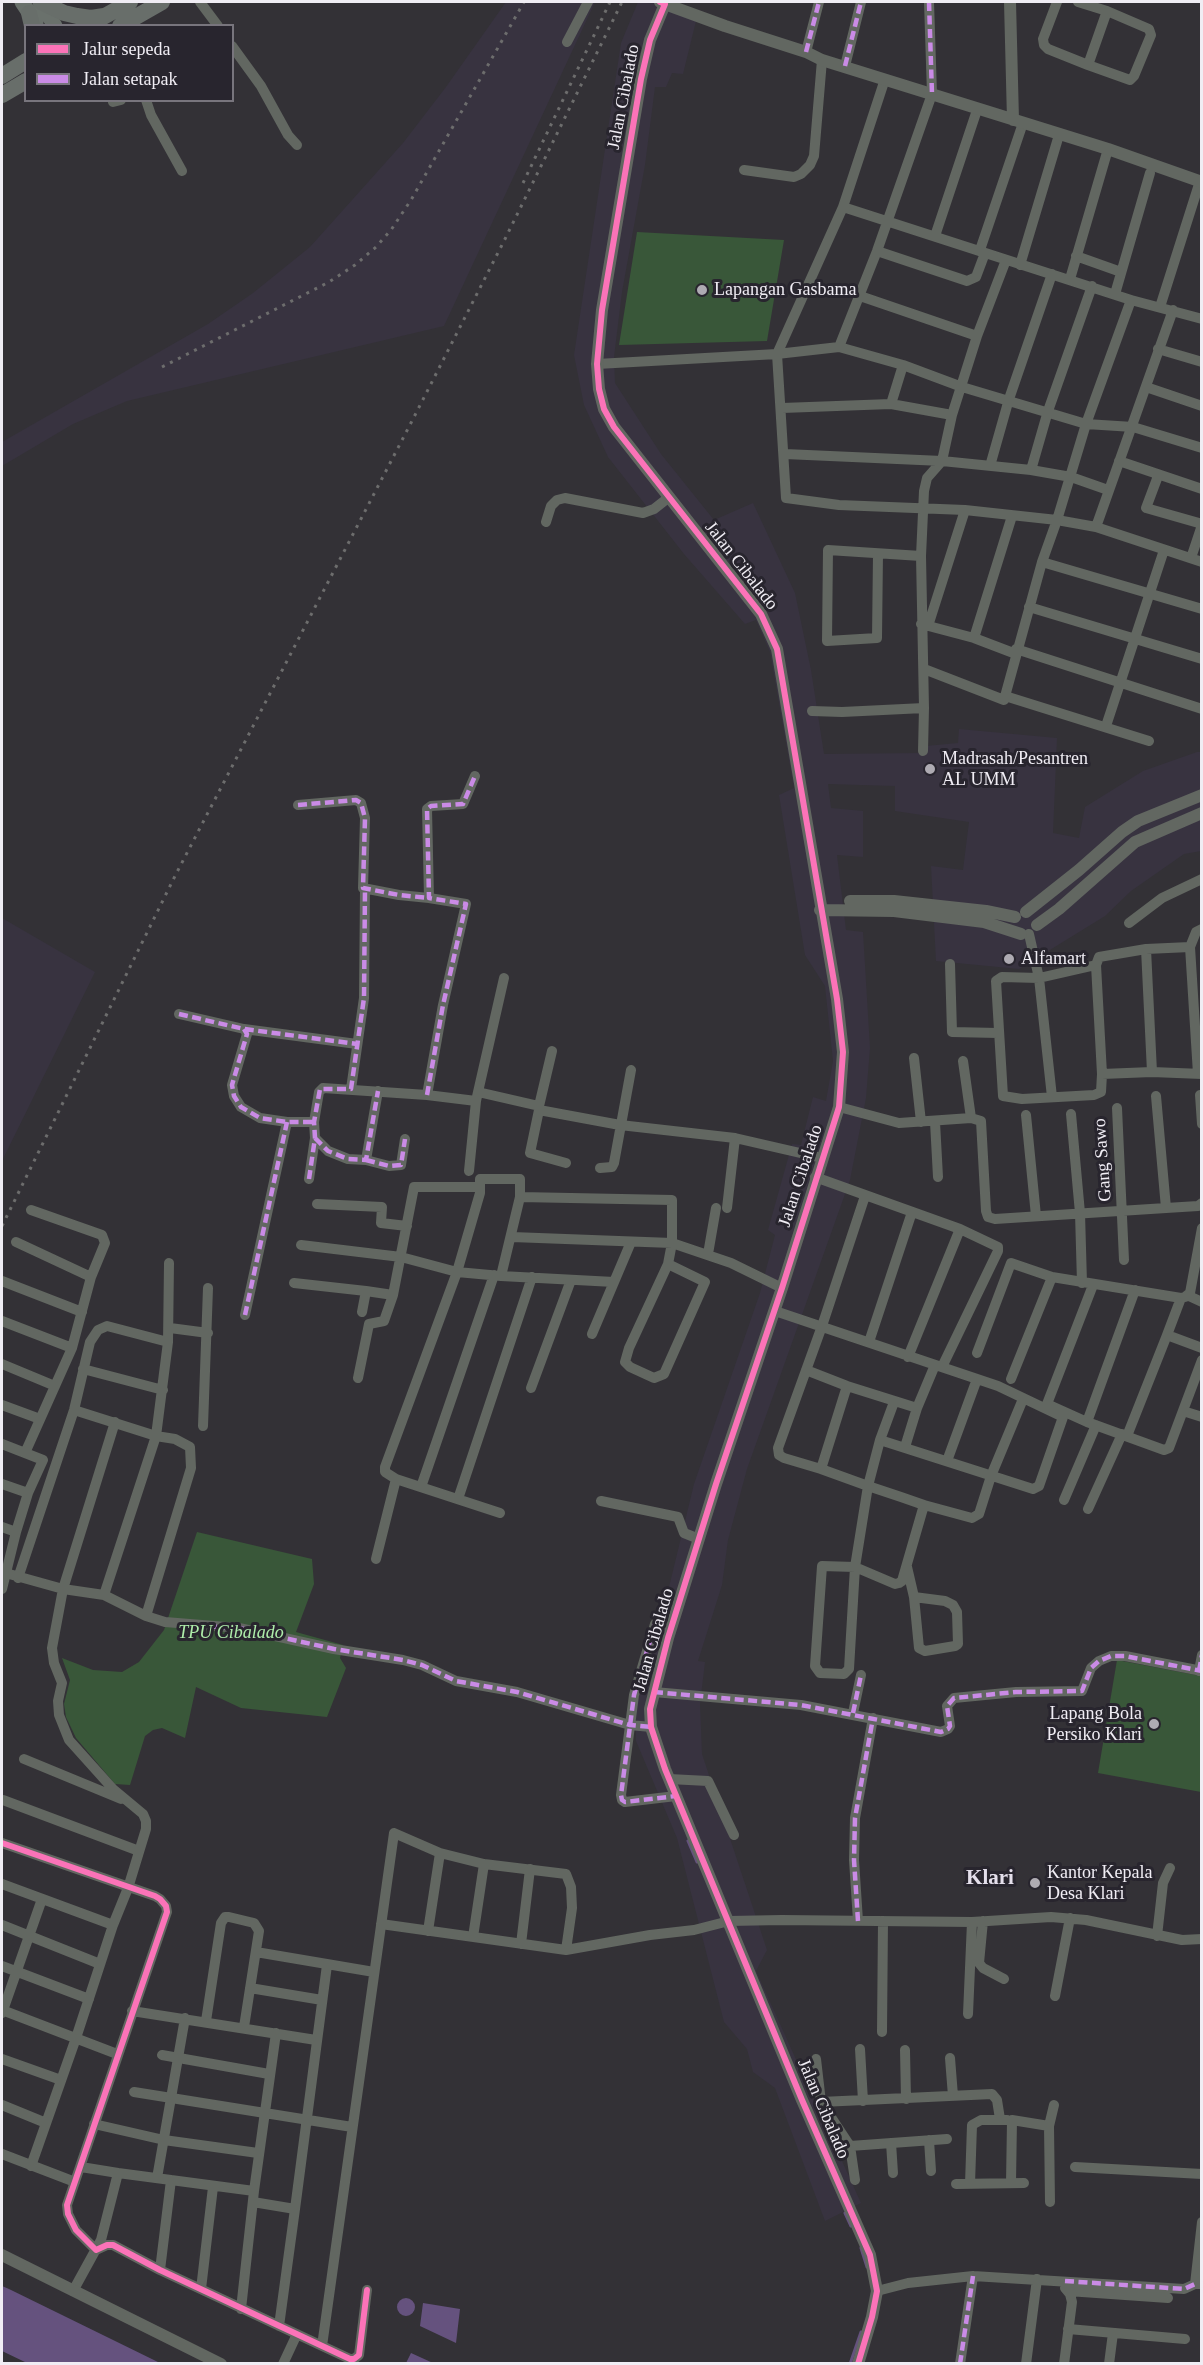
<!DOCTYPE html>
<html>
<head>
<meta charset="utf-8">
<style>
  body { margin:0 }
  #map { position:relative; width:1203px; height:2365px; overflow:hidden; background:#333136; font-family:"Times New Roman",serif }
  canvas { display:block }
  .frame { position:absolute; inset:0; border:3px solid #f0edf4; pointer-events:none }
  .legend { position:absolute; left:24px; top:24px; width:210px; height:78px; box-sizing:border-box; background:#28252e; border:2px solid #78757d; margin:0; padding:8px 10px; list-style:none; font-size:18px; color:#f0edf4 }
  .legend li { display:flex; align-items:center; gap:12px; height:30px }
  .legend b { width:30px; border:2px solid #78757d }
</style>
</head>
<body>
<div id="map">
<canvas width="1203" height="2365"></canvas>
<div class="frame"></div>
<ul class="legend">
<li><b style="height:8px;background:#fb73b8"></b>Jalur sepeda</li>
<li><b style="height:8px;background:#ca8be6"></b>Jalan setapak</li>
</ul>
</div>
<script>
const ctx = document.querySelector('canvas').getContext('2d');
ctx.lineJoin = 'round';
function fillPath(path, color) { ctx.fillStyle = color; ctx.fill(path, 'evenodd'); }
const shape = rows => new Path2D(rows.map(r => 'M' + r).join(''));
function strokePath(path, color, width, dash) { ctx.strokeStyle = color; ctx.lineWidth = width; ctx.lineCap = dash ? 'butt' : 'round'; ctx.setLineDash(dash || []); ctx.stroke(path); }
function drawText(font, color, halo, rows, align = 'center') {
  ctx.font = font + ' "Times New Roman",serif'; ctx.lineWidth = 6; ctx.setLineDash([]); ctx.textBaseline = 'middle'; ctx.strokeStyle = halo; ctx.fillStyle = color; for (const [text, x, y, turn = 0] of rows) {
    ctx.save(); ctx.translate(x, y); ctx.rotate((+turn || 0) * Math.PI / 180); ctx.textAlign = isNaN(turn) ? turn : align; if (halo) ctx.strokeText(text, 0, 0); ctx.fillText(text, 0, 0); ctx.restore();
  }
}
fillPath(shape([
  [506,2,595,2,444,326,127,401,73,424,2,466,2,442,208,324,253,293,310,247,403,143,446,87],
  [638,2,656,2,696,21,683,74,672,73,666,87,655,87,645,165,622,292,614,357,615,383,661,454,714,520,753,503,795,593,811,670,824,754,926,753,926,746,958,743,959,729,1057,738,1053,833,1079,838,1085,807,1143,771,1197,752,1201,752,1201,851,1184,854,1131,891,1105,916,1019,969,936,961,931,866,963,870,969,822,895,811,895,786,828,784,831,808,863,811,863,857,837,855,846,930,863,932,870,1048,866,1098,850,1180,747,1469,728,1540,722,1585,698,1661,705,1662,700,1704,702,1754,767,1950,756,1971,861,2203,825,2221,775,2088,753,2072,747,2049,724,2022,677,1838,636,1741,636,1703,670,1583,694,1484,760,1293,775,1235,768,1230,792,1144,801,1145,813,1097,826,1101,833,1061,825,986,805,955,779,795,794,788,770,652,756,620,745,624,684,554,608,457,584,405,574,355,621,43],
  [2,918,95,972,2,1161]
]), '#383340');
fillPath(shape([
  [637,232,784,240,767,341,619,345],
  [197,1532,312,1559,314,1584,296,1632,343,1645,340,1658,346,1668,327,1717,241,1708,196,1687,185,1738,162,1728,153,1730,145,1736,130,1785,115,1784,76,1738,66,1717,64,1704,70,1680,62,1658,93,1670,122,1672,139,1662,164,1630],
  [1117,1660,1201,1676,1201,1792,1098,1773]
]), '#395739');
fillPath(shape([
  [2,2286,9,2289,160,2363,27,2363,2,2351],
  '397 2307a9 9 0 1 1 18 0a9 9 0 1 1-18 0Z',
  [423,2303,460,2309,456,2343,420,2326],
  [411,2353,433,2363,406,2363]
]), '#65527e');
strokePath(shape([
  [688,1841,697,1862],
  [845,2213,851,2226],
  [861,2248,867,2267],
  [850,2364,861,2332]
]), '#65527e', 3);
strokePath(shape([
  [200,2,218,26],
  [1057,2,1043,39,1044,45,1048,49,1088,65],
  [1078,2,1107,11,1149,29,1151,35,1134,76,1130,80,1088,65,1107,11],
  [567,42,588,2],
  [232,46,261,86,288,135,297,145],
  [806,52,819,2],
  [845,66,861,2],
  [885,79,843,207,777,354,786,498,839,505,965,510,1057,520,1096,527,1202,562],
  [146,100,151,115,182,171],
  [113,102,121,100],
  [744,170,794,177,801,174,810,165,814,156,822,60],
  [843,207,1131,300,1202,319],
  [935,236,977,110],
  [980,250,1023,123],
  [877,251,967,281,976,277,985,253],
  [1076,256,1121,272],
  [1020,265,1059,135],
  [1070,279,1108,149],
  [1115,294,1150,173],
  [860,296,977,336],
  [1160,307,1200,181],
  [839,347,877,251,932,94,929,2],
  [1158,349,1202,362],
  [597,364,777,354,839,347,903,365,962,387,1086,424,1133,427,1202,448],
  [1146,387,1202,406],
  [891,404,903,365],
  [782,408,891,404,952,415],
  [785,454,942,461,1031,470,1071,477,1108,490],
  [1119,461,1202,489],
  [990,466,1009,399,1052,274],
  [1031,470,1048,411,1092,286],
  [1158,476,1146,508,1202,524],
  [546,522,551,506,557,500,565,498,643,513,654,509,668,498],
  [1096,527,1173,310],
  [878,554,877,638,827,641,828,550,921,556],
  [1191,558,1202,525],
  [1042,562,1202,609],
  [1029,607,1202,659],
  [921,624,974,638,1016,654],
  [928,626,965,510],
  [974,638,1012,516],
  [1016,649,1202,709],
  [924,669,1004,700,1042,562,1057,520,1086,424,1131,300],
  [1005,696,1149,741],
  [812,711,842,712,924,708,921,556,924,491,927,478,942,461,952,415,977,336,1006,260],
  [1106,726,1164,550],
  [923,751,924,708],
  [298,805,356,800,361,803,365,818,363,888,399,895,429,898],
  [1129,923,1162,898,1202,879],
  [1029,934,1039,978,1052,1097],
  [1146,949,1152,1072],
  [950,964,952,1032,998,1033],
  [1096,965,1039,978,1002,977,996,981,1003,1096,1022,1099,1094,1095,1101,1092,1102,1074,1096,965,1099,957,1146,949,1190,947],
  [179,1014,244,1029,357,1044],
  [244,1029,247,1034,232,1085,234,1096,241,1107,260,1118,287,1122,314,1122],
  [914,1058,921,1122],
  [963,1061,971,1118],
  [1102,1074,1152,1072,1202,1074],
  [1198,1074,1190,947,1196,932,1202,929],
  [351,1089,364,998,365,889],
  [478,1092,504,978],
  [427,1095,443,1005,466,904,429,898,427,809,431,806,463,804,475,776],
  [1200,1095,1202,1124],
  [1156,1096,1166,1208],
  [539,1106,552,1051],
  [839,1107,899,1123,971,1118,981,1121,986,1211,988,1217,995,1219,1166,1208,1198,1206,1202,1203],
  [1117,1108,1124,1260],
  [539,1110,530,1153,566,1163],
  [1071,1114,1080,1213,1082,1283],
  [1026,1115,1036,1216],
  [935,1122,938,1177],
  [315,1138,328,1151,348,1159,366,1160,378,1091],
  [366,1160,389,1166,401,1165,405,1139],
  [600,1168,612,1167,614,1163,631,1070],
  [469,1171,476,1101],
  [815,1177,960,1229,998,1247,998,1251,942,1367],
  [309,1179,315,1138,314,1122,319,1092,323,1088,427,1095,476,1101,478,1092,539,1106,539,1110,620,1125,735,1138,822,1158],
  [865,1196,822,1326,778,1448,779,1455,784,1458,821,1469,868,1486,901,1497,924,1505,902,1581,899,1583,895,1584,855,1567,822,1566,815,1666,820,1673,844,1674,849,1669,855,1567,868,1486,880,1440,894,1402],
  [520,1197,672,1200,672,1243,668,1264,629,1348,625,1362,630,1367,654,1378,664,1374,705,1282,668,1264],
  [317,1204,382,1207,381,1223,407,1226],
  [727,1208,735,1138],
  [512,1237,672,1243,731,1263,782,1288],
  [16,1242,91,1277],
  [301,1245,401,1257,457,1272,385,1467,385,1472,396,1479,500,1513],
  [708,1254,716,1208],
  [501,1276,520,1197,520,1179,480,1179,480,1193,457,1272,501,1276,614,1282],
  [2,1281,82,1312],
  [294,1283,366,1291],
  [1093,1285,1047,1404,1087,1422,1164,1450,1169,1448,1202,1360],
  [1189,1296,1202,1302],
  [1181,1298,1167,1335,1202,1348],
  [775,1311,998,1386,1063,1417,1039,1486,1033,1489,880,1440],
  [362,1312,366,1291,393,1295],
  [245,1315,287,1122],
  [2,1321,72,1348],
  [170,1328,208,1333],
  [592,1334,631,1242],
  [168,1342,169,1263],
  [869,1342,912,1212],
  [977,1353,1011,1263,1052,1277],
  [908,1357,960,1229],
  [2,1364,55,1386],
  [83,1369,163,1390],
  [806,1370,847,1386,917,1408],
  [358,1378,369,1324,384,1321,393,1295,414,1187,480,1187],
  [1011,1379,1052,1277,1181,1298,1185,1297,1190,1293,1202,1228],
  [531,1388,571,1280],
  [2,1405,40,1419],
  [74,1410,156,1436,175,1439,190,1447,191,1468,146,1616],
  [1183,1411,1202,1417],
  [1087,1422,1135,1290],
  [203,1426,208,1288],
  [1127,1436,1167,1335],
  [2,1444,43,1460,28,1493,16,1532,2,1589],
  [905,1447,917,1408,935,1365],
  [25,1453,72,1348,91,1277,105,1243,102,1235,31,1210],
  [947,1461,977,1379],
  [821,1469,847,1386],
  [2,1484,28,1493],
  [421,1487,494,1275],
  [458,1499,532,1277],
  [1064,1500,1096,1425],
  [601,1501,678,1517,684,1533,699,1539],
  [924,1505,972,1518,979,1514,991,1476,1023,1399],
  [1088,1509,1122,1434],
  [2,1527,16,1532],
  [376,1559,396,1479],
  [907,1567,914,1597,919,1648,925,1651,955,1646,958,1644,957,1612,953,1605,945,1601,914,1597],
  [2,1572,63,1589,104,1595,146,1616,165,1622,239,1628,334,1649,403,1660,422,1665,456,1681,517,1692,630,1725,651,1727],
  [18,1578,74,1410,90,1342,98,1330,107,1326,168,1342,156,1436,104,1595],
  [655,1624,634,1695,621,1795,622,1800,625,1802,676,1796],
  [1199,1671,1202,1655],
  [654,1692,801,1705,941,1732,948,1729,950,1726,947,1706,954,1698,1016,1692,1082,1691,1091,1668,1099,1661,1111,1656,1125,1656,1202,1671],
  [853,1713,861,1675],
  [24,1759,121,1799],
  [669,1779,708,1781,734,1835],
  [3,1800,139,1851],
  [2,1843,155,1896,160,1899,166,1906,167,1912,67,2205,68,2214,76,2230,96,2250,107,2245,113,2245,160,2270,350,2359,354,2359,359,2355,367,2290],
  [2,1884,113,1925],
  [858,1921,854,1860,855,1818,873,1718],
  [983,1921,979,1963,983,1968,1004,1979],
  [381,1924,566,1950,650,1935,694,1930,729,1921,782,1920,972,1922,1051,1917,1086,1920,1182,1940,1202,1939],
  [2,1925,100,1964],
  [428,1931,440,1853],
  [1157,1936,1163,1883,1170,1868],
  [473,1937,484,1864],
  [521,1944,530,1869],
  [256,1952,374,1972],
  [2,1966,89,1999],
  [250,1988,322,2000],
  [1055,1996,1070,1918],
  [2,2010,117,2054],
  [132,2011,316,2040],
  [2,2013,42,1899],
  [968,2014,972,1922],
  [206,2021,221,1923,225,1917,229,1917,254,1923,259,1931,244,2027],
  [882,2032,883,1921],
  [860,2049,863,2101],
  [905,2050,906,2099],
  [162,2055,269,2074],
  [950,2058,953,2096],
  [2,2059,61,2080],
  [816,2059,821,2102,992,2094,997,2100,1000,2119],
  [134,2092,352,2127],
  [821,2102,850,2146,947,2139],
  [2,2105,46,2123],
  [94,2124,164,2140,258,2153],
  [929,2140,931,2171],
  [891,2143,893,2173],
  [850,2146,855,2180],
  [2,2154,75,2182],
  [31,2166,76,2038,113,1925,128,1888,146,1829,146,1821,143,1814,113,1789,69,1740,59,1715,58,1701,62,1683,54,1663,52,1648,63,1589,115,1422],
  [81,2167,118,2173],
  [1075,2167,1202,2174],
  [157,2178,185,2018],
  [1011,2183,1012,2120,1049,2126],
  [956,2184,1024,2183],
  [970,2184,972,2125,981,2120,1007,2120],
  [253,2202,295,2209,279,2326],
  [1050,2202,1049,2126,1054,2105],
  [295,2209,327,1965],
  [160,2270,171,2180],
  [1195,2284,1202,2222],
  [201,2289,213,2187],
  [73,2291,101,2240,118,2173,254,2191],
  [877,2291,908,2283,973,2276,1184,2289,1195,2284,1202,2284],
  [1068,2291,1168,2298],
  [241,2309,254,2191,276,2033],
  [1068,2329,1185,2339],
  [322,2346,394,1833,440,1853,484,1864,566,1874,571,1887,572,1908,566,1950],
  [283,2364,297,2334],
  [960,2364,973,2276],
  [1026,2364,1037,2279],
  [1064,2364,1072,2302,1070,2294,1065,2288],
  [1109,2364,1113,2333]
]), '#626761', 10);
strokePath(shape([
  [660,2,665,4,650,40,641,79,602,310,597,364,599,389,604,409,614,427,761,614,777,649,837,999,843,1052,839,1107,782,1288,716,1484,668,1638,650,1709,651,1727,665,1769,802,2100,870,2255,877,2291,872,2317,858,2364],
  [1010,2,1013,120],
  [665,4,725,26,806,52,822,60,1108,149,1202,182],
  [850,901,894,901,986,911,1015,917],
  [820,910,894,911,984,922,1021,934],
  [1026,912,1079,870,1122,832,1138,821,1202,795],
  [1037,925,1059,909,1135,842,1202,813],
  [2,2255,221,2364]
]), '#626761', 12);
strokePath(shape([
  [22,2,36,23],
  [40,2,55,26]
]), '#6a716c', 15);
strokePath(shape([
  [41,2,64,13,77,16,91,18,104,16],
  [29,13,32,26],
  [96,21,130,2],
  [120,26,162,2],
  [2,76,26,61],
  [2,95,26,81]
]), '#686e6a', 16);
strokePath(shape([
  [523,183,610,2],
  [162,367,329,282,355,265,376,247,391,230,411,200,524,2],
  [2,1226,175,876,413,419,505,239,622,2]
]), '#6d6d6d', 3, [3, 6]);
strokePath(shape([
  [929,2,932,94],
  [806,52,819,2],
  [845,66,861,2],
  [298,805,356,800,361,803,365,818,363,888,399,895,429,898],
  [179,1014,244,1029,357,1044],
  [244,1029,247,1034,232,1085,234,1096,241,1107,260,1118,287,1122,314,1122],
  [427,1095,443,1005,466,904,429,898,427,809,431,806,463,804,475,776],
  [315,1138,328,1151,348,1159,366,1160,378,1091],
  [366,1160,389,1166,401,1165,405,1139],
  [309,1179,315,1138,314,1122,320,1089,351,1089,364,998,365,889],
  [245,1315,287,1122],
  [655,1624,634,1695,621,1795,622,1800,625,1802,676,1796],
  [181,1625,239,1628,334,1649,403,1660,422,1665,456,1681,517,1692,630,1725,651,1727],
  [1199,1671,1202,1655],
  [654,1692,801,1705,941,1732,948,1729,950,1726,947,1706,954,1698,1016,1692,1082,1691,1091,1668,1099,1661,1111,1656,1125,1656,1202,1671],
  [853,1713,861,1675],
  [858,1921,854,1860,855,1818,873,1718],
  [1065,2281,1184,2289,1195,2284],
  [960,2364,973,2276]
]), '#ca8be6', 4.5, [9, 4.5]);
strokePath(shape([
  [660,2,665,4,650,40,641,79,602,310,597,364,599,389,604,409,614,427,761,614,777,649,837,999,843,1052,839,1107,782,1288,716,1484,668,1638,650,1709,651,1727,665,1769,802,2100,870,2255,877,2291,872,2317,858,2364],
  [2,1843,155,1896,160,1899,166,1906,167,1912,67,2205,68,2214,76,2230,96,2250,107,2245,113,2245,160,2270,350,2359,354,2359,359,2355,367,2290]
]), '#fb73b8', 6);
for (const [x, y, r, color] of [
  [702,290,6,"#aeabb2"],
  [930,769,6,"#aeabb2"],
  [1009,959,6,"#aeabb2"],
  [1154,1724,6,"#aeabb2"],
  [1035,1883,6,"#aeabb2"]
]) { const dot = new Path2D(); dot.arc(x, y, r, 0, 2 * Math.PI); ctx.fillStyle = color; ctx.fill(dot); strokePath(dot, '#28252e', 2); }
drawText('18px', '#f0edf4', '#28252e', [
  ["Jalan Cibalado",624,97,-79],
  ["Jalan Cibalado",741,566,52],
  ["Gang Sawo",1103,1160,-94],
  ["Jalan Cibalado",801,1176,-72],
  ["Jalan Cibalado",654,1640,-74],
  ["Jalan Cibalado",823,2109,67]
]);
drawText('18px', '#f0edf4', '#28252e', [
  ["Lapangan Gasbama",714,290],
  ["Madrasah/Pesantren",942,759],
  ["AL UMM",942,780],
  ["Alfamart",1021,959],
  ["Lapang Bola",1142,1714,"right"],
  ["Persiko Klari",1142,1735,"right"],
  ["Kantor Kepala",1047,1873],
  ["Desa Klari",1047,1894]
], 'left');
drawText('italic 18px', '#aeedaa', '#28252e', [
  ["TPU Cibalado",231,1633]
]);
drawText('bold 21px', '#e4dfeb', '#28252e', [
  ["Klari",990,1879]
]);
</script>
</body>
</html>
